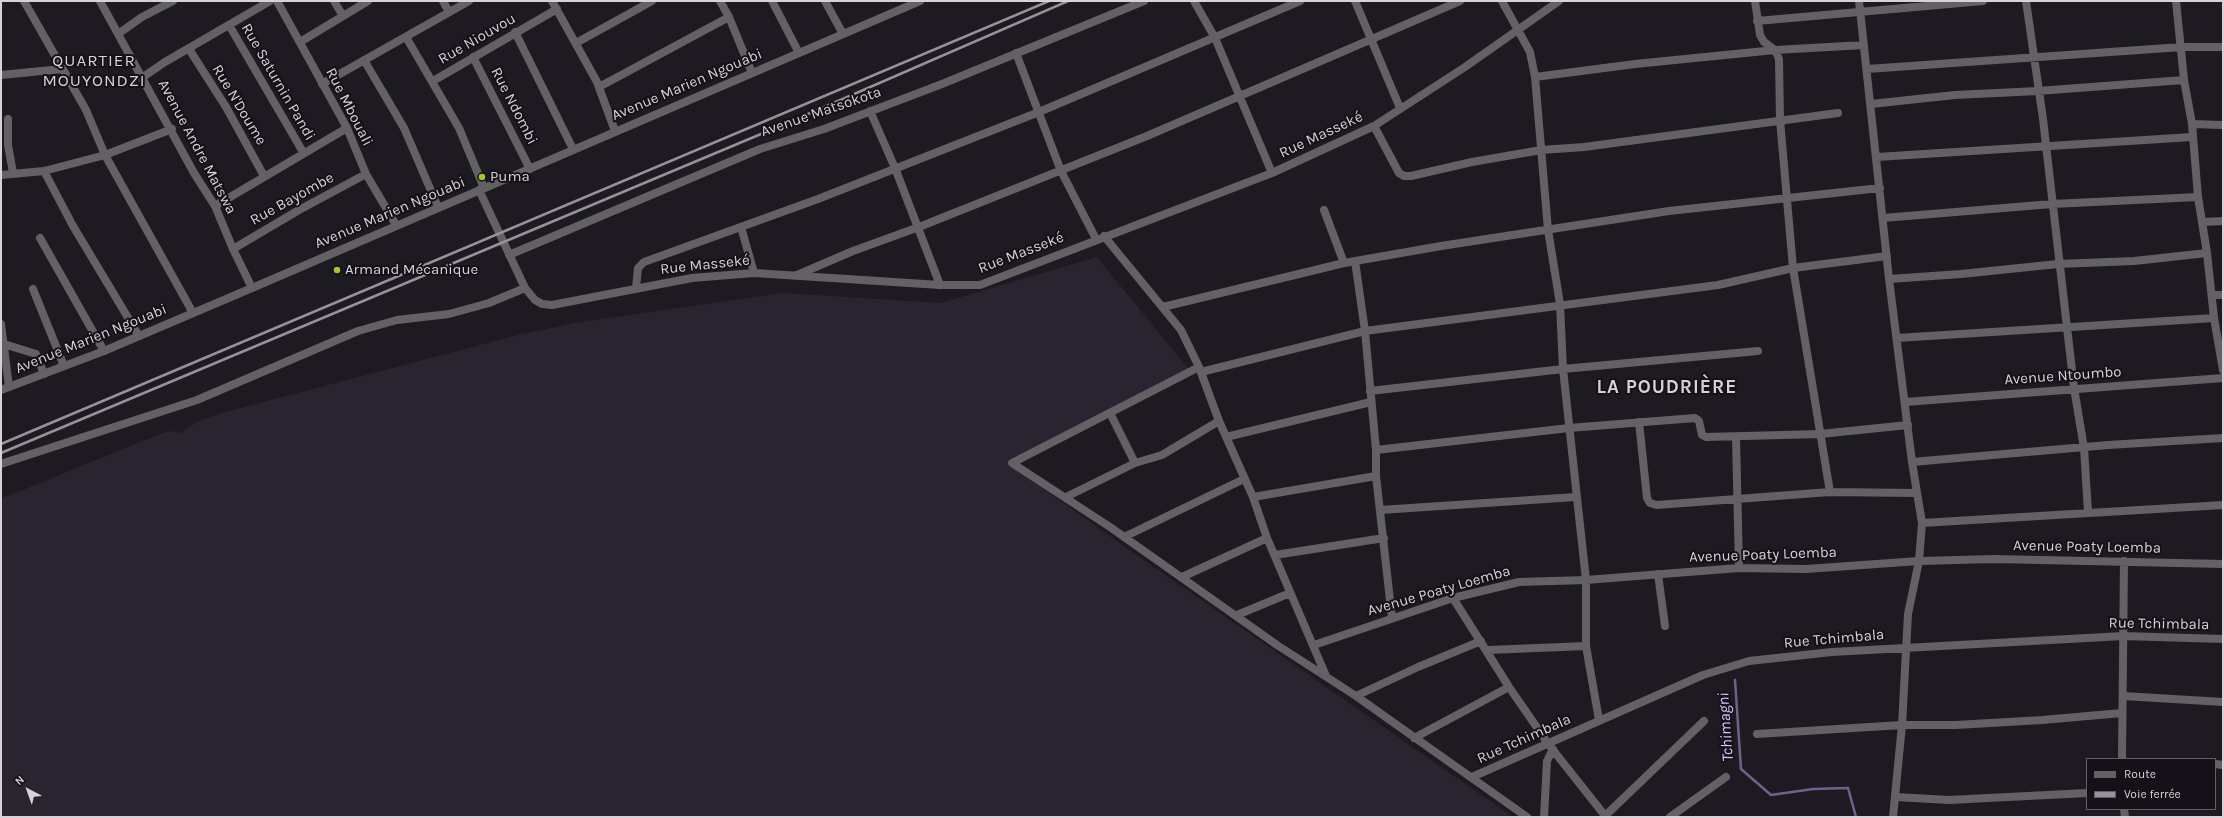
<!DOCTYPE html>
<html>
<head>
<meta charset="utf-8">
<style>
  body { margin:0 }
  #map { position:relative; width:2224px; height:818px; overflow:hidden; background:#1e1a22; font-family:Karla,sans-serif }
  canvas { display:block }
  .frame { position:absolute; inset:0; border:2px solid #d5d2d8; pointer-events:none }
  .legend { position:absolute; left:2086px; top:758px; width:130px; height:52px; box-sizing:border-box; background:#151119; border:1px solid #625e65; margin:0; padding:5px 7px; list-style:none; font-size:12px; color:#d5d2d8 }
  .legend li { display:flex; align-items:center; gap:8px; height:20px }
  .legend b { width:20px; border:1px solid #625e65 }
  .north { position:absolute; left:8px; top:770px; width:40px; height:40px; -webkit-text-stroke:3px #151119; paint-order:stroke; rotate:319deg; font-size:11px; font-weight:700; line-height:16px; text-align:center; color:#d5d2d8 }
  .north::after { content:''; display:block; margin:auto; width:14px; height:18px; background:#d5d2d8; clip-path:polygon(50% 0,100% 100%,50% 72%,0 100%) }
</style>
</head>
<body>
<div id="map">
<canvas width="2224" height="818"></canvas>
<div class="frame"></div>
<ul class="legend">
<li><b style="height:5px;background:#636166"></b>Route</li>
<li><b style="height:5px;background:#969299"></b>Voie ferrée</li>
</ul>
<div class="north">N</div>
</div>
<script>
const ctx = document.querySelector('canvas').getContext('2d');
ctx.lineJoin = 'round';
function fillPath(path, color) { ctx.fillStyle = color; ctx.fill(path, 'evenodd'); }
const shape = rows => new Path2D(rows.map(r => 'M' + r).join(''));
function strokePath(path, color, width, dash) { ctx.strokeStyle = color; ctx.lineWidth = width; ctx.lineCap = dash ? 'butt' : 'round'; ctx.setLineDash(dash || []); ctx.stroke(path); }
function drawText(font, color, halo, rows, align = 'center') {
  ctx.font = font + ' Karla,sans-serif'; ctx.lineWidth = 4; ctx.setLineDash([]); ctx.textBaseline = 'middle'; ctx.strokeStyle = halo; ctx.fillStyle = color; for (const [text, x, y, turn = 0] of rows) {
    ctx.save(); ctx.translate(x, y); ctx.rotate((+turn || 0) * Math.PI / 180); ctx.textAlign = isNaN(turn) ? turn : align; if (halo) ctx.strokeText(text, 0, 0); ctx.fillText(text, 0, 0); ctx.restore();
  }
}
fillPath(shape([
  [1097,257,1190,371,1007,462,1115,540,1513,817,1,817,1,499,145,440,169,431,180,433,197,422,218,414,518,335,574,323,783,293,941,303]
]), '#2a2430');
strokePath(shape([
  [1735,680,1741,769,1771,795,1813,789,1848,788,1856,817]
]), '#73608a', 2.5);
strokePath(shape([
  [24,1,86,110,105,155,193,313],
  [100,1,194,173,215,206,233,249,252,288],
  [277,1,347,128,366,174,396,225],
  [334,1,343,16],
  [443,1,449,12],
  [552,1,597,82,615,131],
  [720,1,729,17,752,73],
  [772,1,799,53],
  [825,1,843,34],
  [1194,1,1215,38,1272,173],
  [1355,1,1400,108],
  [1502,1,1530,52,1535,77,1548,230,1560,304,1563,369,1586,580,1586,646,1599,720],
  [1755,1,1760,35,1764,42,1775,50,1779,59,1780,120,1793,268,1830,492],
  [1859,1,1889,279,1912,462,1922,523,1919,561,1908,614,1902,725,1893,817],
  [2026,1,2043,119,2074,388,2084,448,2088,512],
  [2176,1,2184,80,2192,124,2198,197,2207,253,2214,318,2223,370],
  [1757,21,1983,1],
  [229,25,303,152],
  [515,32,573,149],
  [118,34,142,17,173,1],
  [406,37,459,128,484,188],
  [300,42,368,1],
  [576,43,652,1],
  [189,49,226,107,264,176],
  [1016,53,1061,171,1096,239],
  [473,57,530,169],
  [364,60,404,128,438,207],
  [1867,69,2182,47,2223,47],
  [1,75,62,69],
  [143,77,165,62,270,1],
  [1535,77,1635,64,1775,50,1864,45],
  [433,81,557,9],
  [322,84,469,1],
  [599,87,729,17],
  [1871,104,1955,95,2038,91,2184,80],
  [870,111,895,168,940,285],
  [8,119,8,145,13,173],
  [2192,124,2223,125],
  [1374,126,1399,173,1404,176,1411,176,1472,162,1541,150,1584,147,1838,113],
  [1877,157,2192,137],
  [44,171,73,226,139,336],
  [1,175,44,171,105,155,172,129],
  [479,190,525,288,535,300,542,304,552,305,692,278,754,273,940,285,980,285,1272,173,1374,126,1465,67,1559,1],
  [215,206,347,128],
  [1324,210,1344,263],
  [1883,218,2052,204,2198,197],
  [2202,222,2223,221],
  [741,227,754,273],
  [1104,236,1181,330,1199,367,1219,421,1253,497,1267,538,1326,676],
  [40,238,104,351],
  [233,249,299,210,366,174],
  [509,255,760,149,824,129,942,84,1144,1],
  [1355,261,1365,331,1376,450,1376,476,1392,618],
  [797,275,853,251,919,227,1147,136,1460,1],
  [1889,279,1961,274,2058,264,2134,261,2207,253],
  [636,288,638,268,644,262,818,199,1039,112,1300,1],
  [33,289,64,366],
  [2212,295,2223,295],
  [1163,307,1344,263,1441,246,1669,211,1880,188],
  [1,324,9,387],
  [1897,338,2214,318],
  [1,343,36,354,44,374],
  [1199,367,1012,463,1110,527,1277,645,1356,696,1527,817],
  [1201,372,1365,331,1718,285,1793,268,1887,256],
  [1370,391,1563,369,1758,351],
  [1905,402,2223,378],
  [1110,413,1135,463],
  [1639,422,1647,498,1650,503,1657,505,1830,492,1916,493],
  [1226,437,1371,402],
  [1736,437,1739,568],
  [1376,450,1569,428,1695,418,1699,421,1702,435,1706,437,1820,434,1908,425],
  [1912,462,2108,445,2223,438],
  [1,464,197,400,358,331,397,320,449,314,489,303,525,288],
  [1066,497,1135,463,1162,455,1219,421],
  [1253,497,1376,476],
  [1380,510,1576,497],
  [1922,523,2223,505],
  [1124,537,1244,479],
  [1275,555,1384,538],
  [1658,574,1665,626],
  [1182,577,1267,538],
  [1453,598,1509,687,1549,745,1606,817],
  [1237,615,1290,593],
  [1314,645,1453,598,1519,582,1586,580,1739,568,1806,569,1919,561,1994,559,2223,564],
  [1488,650,1586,646],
  [1356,696,1418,667,1481,641],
  [2123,696,2223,702],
  [1757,734,1902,725,1956,725,2042,720,2122,713],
  [1414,738,1509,687],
  [2122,759,2124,561],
  [2215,764,2223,765],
  [1472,777,1703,675,1749,661,1832,652,2123,636,2223,639],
  [1896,797,1949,800,2087,793],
  [2124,809,2125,817],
  [1605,816,1704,721],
  [1544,817,1547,761,1553,749],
  [1670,817,1726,777]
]), '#636166', 8);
strokePath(shape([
  [1,390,104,351,252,288,920,1]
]), '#636166', 8);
strokePath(shape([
  [1,444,1049,1],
  [1,453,792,121,1068,1]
]), '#969299', 2.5);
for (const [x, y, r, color] of [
  [482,177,4,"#9eca2e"],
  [337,270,4,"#9eca2e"]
]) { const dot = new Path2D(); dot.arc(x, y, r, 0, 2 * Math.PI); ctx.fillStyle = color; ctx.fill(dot); strokePath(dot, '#151119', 1.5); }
drawText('15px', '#d5d2d8', '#151119', [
  ["Rue Niouvou",477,39,-30],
  ["Rue Saturnin Pandi",278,82,60],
  ["Avenue Marien Ngouabi",687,85,-23],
  ["Rue N'Doume",239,105,59],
  ["Rue Ndombi",514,106,63],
  ["Rue Mbouali",349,107,63],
  ["Avenue Matsokota",821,112,-19],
  ["Rue Masseké",1321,135,-25],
  ["Avenue Andre Matswa",197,147,62],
  ["Rue Bayombe",292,199,-29],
  ["Avenue Marien Ngouabi",390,213,-23],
  ["Rue Masseké",1021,253,-21],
  ["Rue Masseké",705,265,-6],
  ["Avenue Marien Ngouabi",91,339,-22],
  ["Avenue Ntoumbo",2063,376,-4],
  ["Avenue Poaty Loemba",2087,547,1],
  ["Avenue Poaty Loemba",1763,555,-2],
  ["Avenue Poaty Loemba",1439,591,-16],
  ["Rue Tchimbala",2159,624,1],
  ["Rue Tchimbala",1834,639,-5],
  ["Rue Tchimbala",1524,739,-24]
]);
drawText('15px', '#d5d2d8', '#151119', [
  ["Puma",490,177],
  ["Armand Mécanique",345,270]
], 'left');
drawText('italic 16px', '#dac3f9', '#151119', [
  ["Tchimagni",1726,727,-94]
]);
ctx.letterSpacing = '1px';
drawText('17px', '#d5d2d8', '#151119', [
  ["QUARTIER",94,61],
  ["MOUYONDZI",94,81]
]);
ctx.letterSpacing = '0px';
ctx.letterSpacing = '1px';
drawText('bold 19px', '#d5d2d8', '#151119', [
  ["LA POUDRIÈRE",1667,388]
]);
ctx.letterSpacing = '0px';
</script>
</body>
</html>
